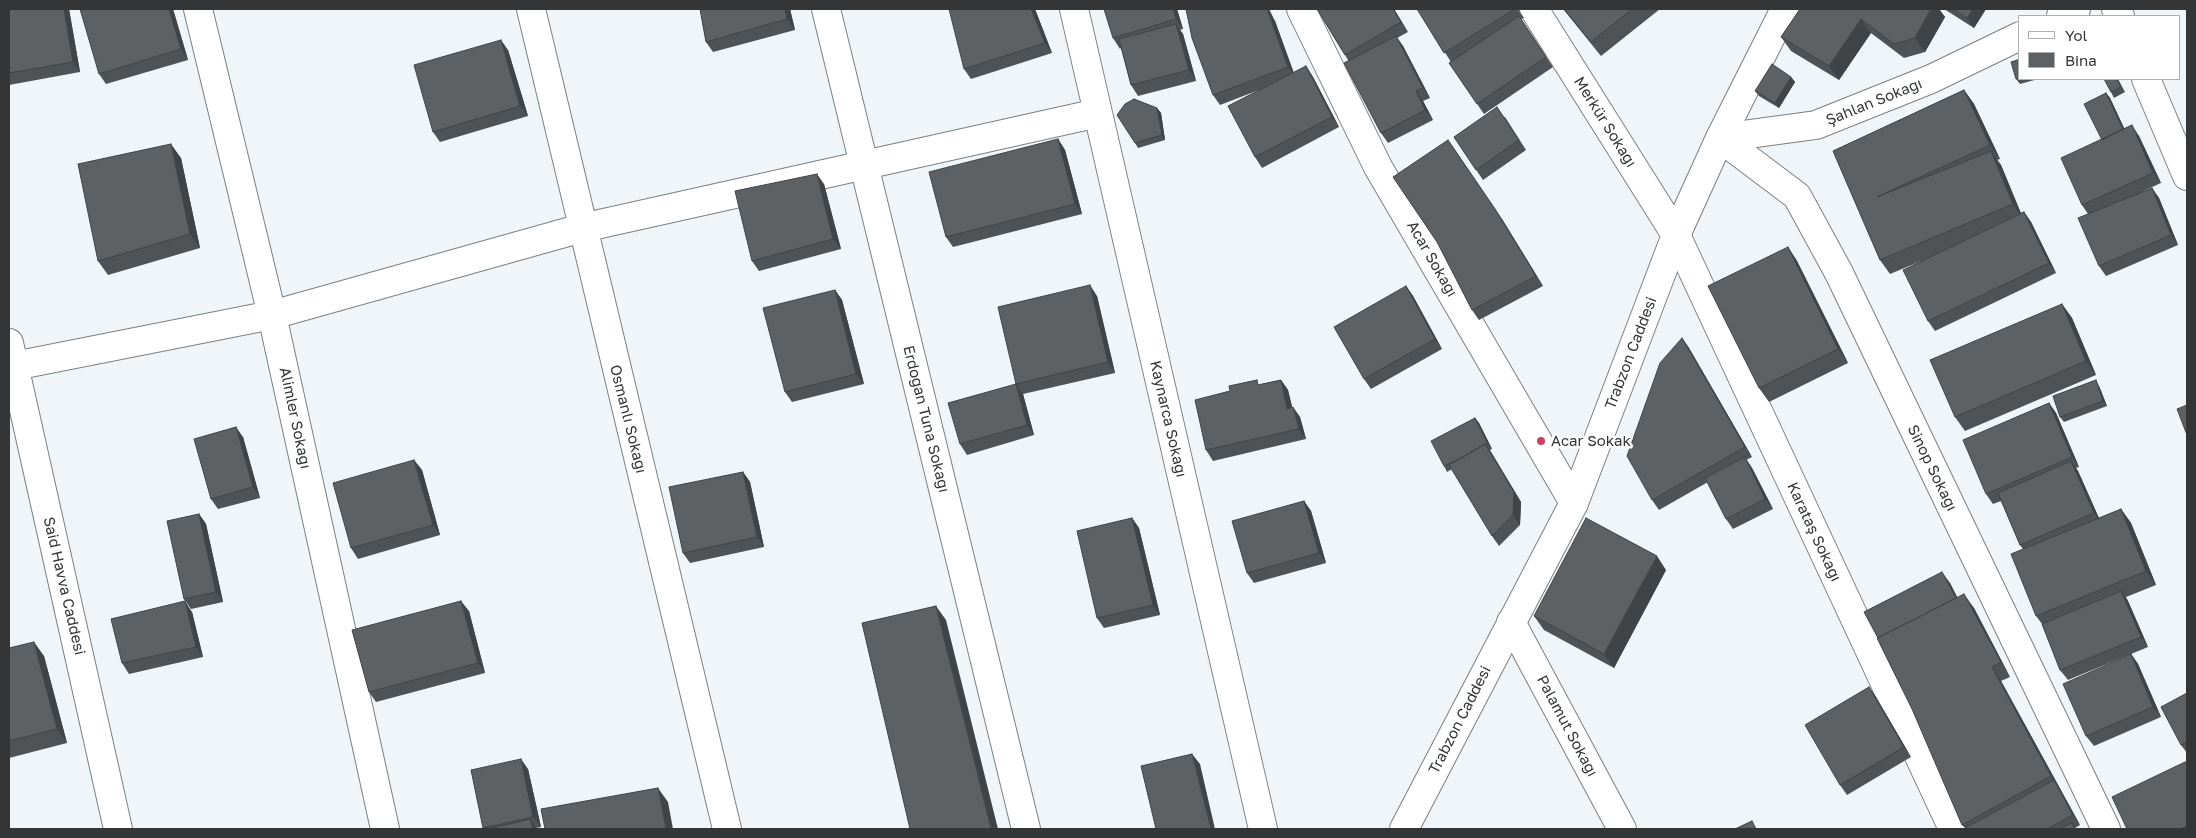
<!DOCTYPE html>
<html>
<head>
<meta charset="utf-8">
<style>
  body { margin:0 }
  #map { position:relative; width:2196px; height:838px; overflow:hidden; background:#eff5f8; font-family:"Golos Text",sans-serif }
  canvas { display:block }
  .frame { position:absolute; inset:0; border:10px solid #333536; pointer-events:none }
  .legend { position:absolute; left:2018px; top:15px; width:162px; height:65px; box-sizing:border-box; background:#fff; border:1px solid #adaeaf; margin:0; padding:6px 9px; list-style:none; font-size:15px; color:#333536 }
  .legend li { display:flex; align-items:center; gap:10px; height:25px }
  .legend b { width:25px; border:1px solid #adaeaf }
</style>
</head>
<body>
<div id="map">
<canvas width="2196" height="838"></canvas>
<div class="frame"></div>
<ul class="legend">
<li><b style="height:6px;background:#fff"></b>Yol</li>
<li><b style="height:14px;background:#5d6164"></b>Bina</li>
</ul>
</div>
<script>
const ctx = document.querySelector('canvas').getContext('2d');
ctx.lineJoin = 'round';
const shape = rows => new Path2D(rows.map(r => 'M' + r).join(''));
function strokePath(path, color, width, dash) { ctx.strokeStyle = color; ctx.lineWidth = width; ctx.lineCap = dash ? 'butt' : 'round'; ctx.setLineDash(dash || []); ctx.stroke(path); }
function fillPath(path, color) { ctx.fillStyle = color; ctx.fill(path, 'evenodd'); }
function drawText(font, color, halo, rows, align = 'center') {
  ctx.font = font + ' "Golos Text",sans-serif'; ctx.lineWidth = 5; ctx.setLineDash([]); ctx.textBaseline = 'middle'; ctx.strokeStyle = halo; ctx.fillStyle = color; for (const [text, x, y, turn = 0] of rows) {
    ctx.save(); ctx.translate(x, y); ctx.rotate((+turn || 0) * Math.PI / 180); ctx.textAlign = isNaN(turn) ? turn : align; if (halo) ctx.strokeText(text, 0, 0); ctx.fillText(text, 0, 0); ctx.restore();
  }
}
const minor = shape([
  [198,9,272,315,385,829],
  [531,9,727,829],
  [826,9,1026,829],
  [1074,9,1263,829],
  [1301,9,1378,167,1574,503],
  [1534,9,1676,235,1953,829],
  [2116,9,2120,16],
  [2061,16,2076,9],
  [2146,79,2187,176],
  [1720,138,1797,196,1839,273,2106,829],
  [1720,138,1816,125,1931,79,2020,36],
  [9,343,118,829],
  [9,367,272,315,582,228,1098,113],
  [1511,622,1622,829]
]);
const major = shape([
  [1404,829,1574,503,1676,235,1720,138,1785,9]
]);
strokePath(minor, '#7b8083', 30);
strokePath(major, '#7b8083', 30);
strokePath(minor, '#fff', 28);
strokePath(major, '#fff', 28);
fillPath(shape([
  [9,9,69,9,80,72,9,85],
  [173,9,188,60,106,84,99,74],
  [700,9,790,9,795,30,713,52,706,42],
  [1035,9,1052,53,971,79,964,69],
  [1177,9,1183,29,1180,30,1183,34,1196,81,1138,96,1131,85,1121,48,1120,49,1113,38],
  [1317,9,1394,9,1408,32,1397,38,1403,46,1430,98,1423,101,1433,120,1388,143,1381,133,1348,60],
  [1417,9,1518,9,1524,18,1521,19,1553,67,1484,114,1449,63,1451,62],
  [1563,9,1660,9,1601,56],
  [1800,9,1939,9,1945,17,1925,52,1904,58,1871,33,1839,80,1791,51,1781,37],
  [1944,9,1986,9,1974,28],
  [1275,21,1294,73,1306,66,1313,77,1339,127,1262,168,1255,157,1259,90,1220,105,1213,95],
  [508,50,528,116,440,142,433,132],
  [2020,59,2020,79,2038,79,2020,84,2016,79],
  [1791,77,1795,82,1779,108,1759,96,1755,91],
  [2118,79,2125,92,2114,98,2111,92],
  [1964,90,1974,104,2000,159,1997,160,2001,165,2021,213,2024,212,2031,222,2056,273,1935,331,1928,321,1921,261,1890,274,1880,260,1833,151],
  [2106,93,2110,98,2124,129,2139,136,2161,183,2141,192,2152,188,2159,198,2178,245,2106,276,2099,266,2088,214,2082,205,2102,139],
  [1157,108,1161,113,1165,140,1138,148,1135,143],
  [1505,117,1526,150,1483,180,1454,137],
  [1058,139,1065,150,1082,214,953,247,946,237],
  [181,158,200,248,108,275,98,261],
  [824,184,841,249,759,271,752,261],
  [1502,219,1543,286,1479,320,1472,310],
  [1788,247,1797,261,1848,363,1769,402,1759,388],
  [1406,286,1413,296,1442,349,1371,389,1364,379],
  [835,290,842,300,864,384,792,402,785,392],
  [1097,296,1115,373,1023,394,1034,435,967,455,960,444],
  [2062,304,2072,318,2096,375,1965,431,1955,417],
  [1682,338,1689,348,1752,457,1746,460,1752,468,1773,509,1733,529,1726,519,1708,482,1659,510,1652,500],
  [1281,380,1288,390,1292,407,1300,417,1306,439,1213,461,1206,450,1261,384],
  [2099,386,2107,406,2064,422,2060,417],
  [2049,403,2056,413,2079,467,2076,468,2078,471,2099,518,2121,509,2131,523,2156,585,2126,597,2128,601,2148,647,2068,680,2060,670,2042,624,2036,616,2023,549,2020,545,2001,501,1993,504,1986,494],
  [1475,418,1479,423,1492,449,1490,450,1521,502,1520,525,1499,546,1492,536,1452,469,1447,472,1444,466],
  [243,437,260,498,218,509,211,499],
  [414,460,422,470,440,535,358,559,351,548],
  [743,472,750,482,764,547,690,563,683,553],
  [1304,501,1311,511,1326,563,1254,583,1247,573],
  [199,514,206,524,223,602,191,609,184,599],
  [1132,518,1139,528,1160,615,1104,628,1097,618],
  [1666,570,1614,668,1544,630,1534,616],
  [1950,583,1957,598,1974,608,2010,677,2001,681,2080,825,2075,828,2076,829,1966,829,1962,825],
  [469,611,485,673,376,702,369,692],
  [192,612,203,657,129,674,122,663],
  [9,648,44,656,67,743,9,758],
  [2131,654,2138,664,2161,717,2094,746,2086,736],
  [1869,687,1876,697,1911,757,1847,795,1840,785],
  [2187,693,2187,753,2181,745],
  [2185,762,2187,766,2187,829,2127,829],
  [528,769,541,827,536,828,537,829,484,829,483,828]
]), '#505356');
fillPath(shape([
  [64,9,69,9,80,72,73,62],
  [169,9,173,9,188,60,181,49],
  [785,9,790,9,795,30,787,19],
  [1031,9,1035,9,1052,53,1045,43],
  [1173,9,1177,9,1183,29,1176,19],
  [1267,9,1269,9,1275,21,1295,77,1288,67],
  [1393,9,1394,9,1408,32,1401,22],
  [1931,9,1939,9,1945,17,1925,52,1915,38],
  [1973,9,1986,9,1974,28,1967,18],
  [1861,19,1871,33,1839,80,1829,66],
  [1176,24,1183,34,1196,81,1189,70],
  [1396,36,1403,46,1430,98,1423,88],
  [501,40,508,50,528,116,520,106],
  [1306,66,1313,77,1339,127,1332,117],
  [1791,77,1795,82,1779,108,1775,103],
  [1964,90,1974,104,2000,159,1990,145],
  [1416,91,1423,101,1433,120,1425,110],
  [2106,93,2110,98,2127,134,2123,129],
  [1157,108,1161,113,1165,140,1162,135],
  [2132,125,2139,136,2161,183,2153,173],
  [1058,139,1065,150,1082,214,1075,204],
  [1448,140,1502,219,1543,286,1536,276],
  [171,144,181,158,200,248,190,234],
  [1991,151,2001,165,2023,219,2013,204],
  [817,174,824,184,841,249,833,239],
  [2152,188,2159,198,2178,245,2171,235],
  [2024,212,2031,222,2056,273,2049,263],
  [1788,247,1797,261,1848,363,1838,349],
  [1090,285,1097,296,1115,373,1108,362],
  [1406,286,1413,296,1442,349,1435,339],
  [835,290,842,300,864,384,856,374],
  [2062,304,2072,318,2096,375,2086,361],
  [1682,338,1689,348,1752,457,1745,447],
  [1281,380,1288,390,1295,419,1287,409],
  [2096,380,2099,386,2107,406,2103,401],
  [1016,384,1023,394,1034,435,1027,425],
  [2049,403,2056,413,2079,467,2072,457],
  [1293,407,1300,417,1306,439,1299,429],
  [1475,418,1479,423,1492,449,1488,444],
  [236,427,243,437,260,498,253,487],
  [1485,444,1492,454,1521,502,1520,525,1513,515],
  [1745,457,1752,468,1773,509,1765,499],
  [414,460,422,470,440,535,433,525],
  [2071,461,2078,471,2101,523,2094,513],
  [743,472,750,482,764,547,757,537],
  [1304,501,1311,511,1326,563,1319,553],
  [2121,509,2131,523,2156,585,2146,571],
  [199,514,206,524,223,602,216,592],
  [1132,518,1139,528,1160,615,1153,605],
  [1657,556,1666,570,1614,668,1604,654],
  [1942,572,1950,583,1965,612,1958,602],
  [2121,591,2128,601,2148,647,2141,637],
  [1964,594,1974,608,2010,677,2001,662],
  [185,601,192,612,203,657,196,647],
  [461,601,469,611,485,673,478,663],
  [936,606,946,620,998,829,991,829],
  [34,642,44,656,67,743,57,729],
  [2131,654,2138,664,2161,717,2153,707],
  [1992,667,2001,681,2080,825,2073,815,2051,776],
  [1869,687,1876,697,1911,757,1904,747],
  [1192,754,1200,764,1215,829,1211,829],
  [521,759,528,769,541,827,533,817],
  [658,788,668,802,673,829,666,829],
  [530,819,537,829,533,829]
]), '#414446');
const building = shape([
  [9,9,64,9,73,62,9,73,9,9],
  [80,9,169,9,181,49,99,74,80,9],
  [700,9,785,9,787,19,706,42,700,9],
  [949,9,1031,9,1045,43,964,69,949,9],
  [1104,9,1173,9,1176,19,1113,38,1104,9],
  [1186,9,1267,9,1288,67,1213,95,1192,38,1186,9],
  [1317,9,1393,9,1401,22,1345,55,1317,9],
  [1417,9,1515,9,1444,53,1417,9],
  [1564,9,1632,9,1591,42,1564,9],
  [1800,9,1931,9,1915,38,1894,44,1861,19,1829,66,1781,37,1800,9],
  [1953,9,1973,9,1967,18,1953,9],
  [1519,16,1546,57,1477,104,1449,63,1519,16],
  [1176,24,1189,70,1131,85,1119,39,1176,24],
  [1396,36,1423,88,1416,91,1425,110,1381,133,1344,63,1396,36],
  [501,40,520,106,433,132,414,65,501,40],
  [2020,59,2020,78,2016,79,2011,62,2020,59],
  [1772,64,1791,77,1775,103,1755,91,1772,64],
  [1306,66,1332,117,1255,157,1228,106,1306,66],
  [2104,79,2117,79,2121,87,2111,92,2104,79],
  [1964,90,1990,145,1877,197,1991,151,2013,204,1880,260,1833,151,1964,90],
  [2106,93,2123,129,2102,140,2084,104,2106,93],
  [1134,99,1157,108,1162,135,1135,143,1117,115,1125,104,1134,99],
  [1497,107,1519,140,1476,170,1454,137,1497,107],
  [2132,125,2153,173,2082,205,2061,158,2132,125],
  [1058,139,1075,204,946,237,929,172,1058,139],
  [1448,140,1495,209,1536,276,1472,310,1437,242,1393,177,1448,140],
  [171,144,190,234,98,261,78,164,171,144],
  [817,174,833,239,752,261,735,191,817,174],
  [2152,188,2171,235,2099,266,2078,218,2152,188],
  [2024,212,2049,263,1928,321,1903,270,2024,212],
  [1788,247,1838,349,1759,388,1708,286,1788,247],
  [1090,285,1108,362,1016,384,998,307,1090,285],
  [1406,286,1435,339,1364,379,1334,327,1406,286],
  [835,290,856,374,785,392,763,308,835,290],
  [2062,304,2086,361,1955,417,1930,360,2062,304],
  [1682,338,1745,447,1652,500,1627,456,1660,363,1682,338],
  [1257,380,1258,385,1281,380,1287,409,1293,407,1299,429,1206,450,1195,400,1230,391,1229,386,1257,380],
  [2096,380,2103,401,2060,417,2053,396,2096,380],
  [1016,384,1027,425,960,444,948,403,1016,384],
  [2049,403,2072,457,1986,494,1963,440,2049,403],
  [2187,405,2187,435,2177,409,2187,405],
  [1475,418,1488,444,1486,445,1485,444,1463,457,1444,466,1431,441,1475,418],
  [236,427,253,487,211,499,194,439,236,427],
  [1485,444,1514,492,1513,515,1492,536,1449,465,1485,444],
  [1745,457,1765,499,1726,519,1705,478,1745,457],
  [414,460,433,525,351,548,333,483,414,460],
  [2071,461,2094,513,2020,545,1998,493,2071,461],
  [743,472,757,537,683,553,669,487,743,472],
  [1304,501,1319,553,1247,573,1232,521,1304,501],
  [2121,509,2146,571,2036,616,2011,554,2121,509],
  [199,514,216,592,184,599,167,521,199,514],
  [1132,518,1153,605,1097,618,1077,531,1132,518],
  [1586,518,1657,556,1604,654,1534,616,1586,518],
  [1942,572,1956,598,1878,638,1864,612,1942,572],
  [2121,591,2141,637,2060,670,2042,624,2121,591],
  [1964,594,2001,662,1992,667,2051,776,1962,825,1912,709,1877,638,1964,594],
  [185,601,196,647,122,663,111,619,185,601],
  [461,601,478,663,369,692,352,630,461,601],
  [936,606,991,829,910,829,862,623,936,606],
  [34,642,57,729,9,741,9,648,34,642],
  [2131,654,2153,707,2086,736,2063,684,2131,654],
  [1869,687,1904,747,1840,785,1805,725,1869,687],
  [2187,693,2187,742,2181,745,2161,707,2187,693],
  [1192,754,1211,829,1156,829,1141,766,1192,754],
  [521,759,533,817,483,828,471,770,521,759],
  [2185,762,2187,767,2187,826,2180,829,2127,829,2112,797,2185,762],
  [2054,780,2073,815,2047,829,1966,829,1965,828,2054,780],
  [658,788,666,829,545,829,541,809,658,788],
  [530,819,533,829,489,829,530,819],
  [1752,821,1756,829,1735,829,1752,821],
  [2072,823,2075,829,2059,829,2072,823]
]);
fillPath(building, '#5d6164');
strokePath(building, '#414446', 1);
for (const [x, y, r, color] of [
  [1541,441,5,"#cf3f5f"]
]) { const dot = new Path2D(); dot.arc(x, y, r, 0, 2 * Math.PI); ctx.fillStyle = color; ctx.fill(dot); strokePath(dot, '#fff', 2); }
drawText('15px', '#333536', '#fff', [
  ["Şahlan Sokağı",1874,102,-22],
  ["Merkür Sokağı",1605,122,58],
  ["Acar Sokağı",1432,259,60],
  ["Trabzon Caddesi",1631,353,-69],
  ["Alimler Sokağı",295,418,78],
  ["Osmanlı Sokağı",628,419,76],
  ["Erdoğan Tuna Sokağı",926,419,76],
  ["Kaynarca Sokağı",1168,419,77],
  ["Sinop Sokağı",1932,468,64],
  ["Karataş Sokağı",1814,532,65],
  ["Said Havva Caddesi",64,586,77],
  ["Trabzon Caddesi",1460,720,-63],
  ["Palamut Sokağı",1567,726,62]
]);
drawText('15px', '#333536', '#fff', [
  ["Acar Sokak",1551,441]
], 'left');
</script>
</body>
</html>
